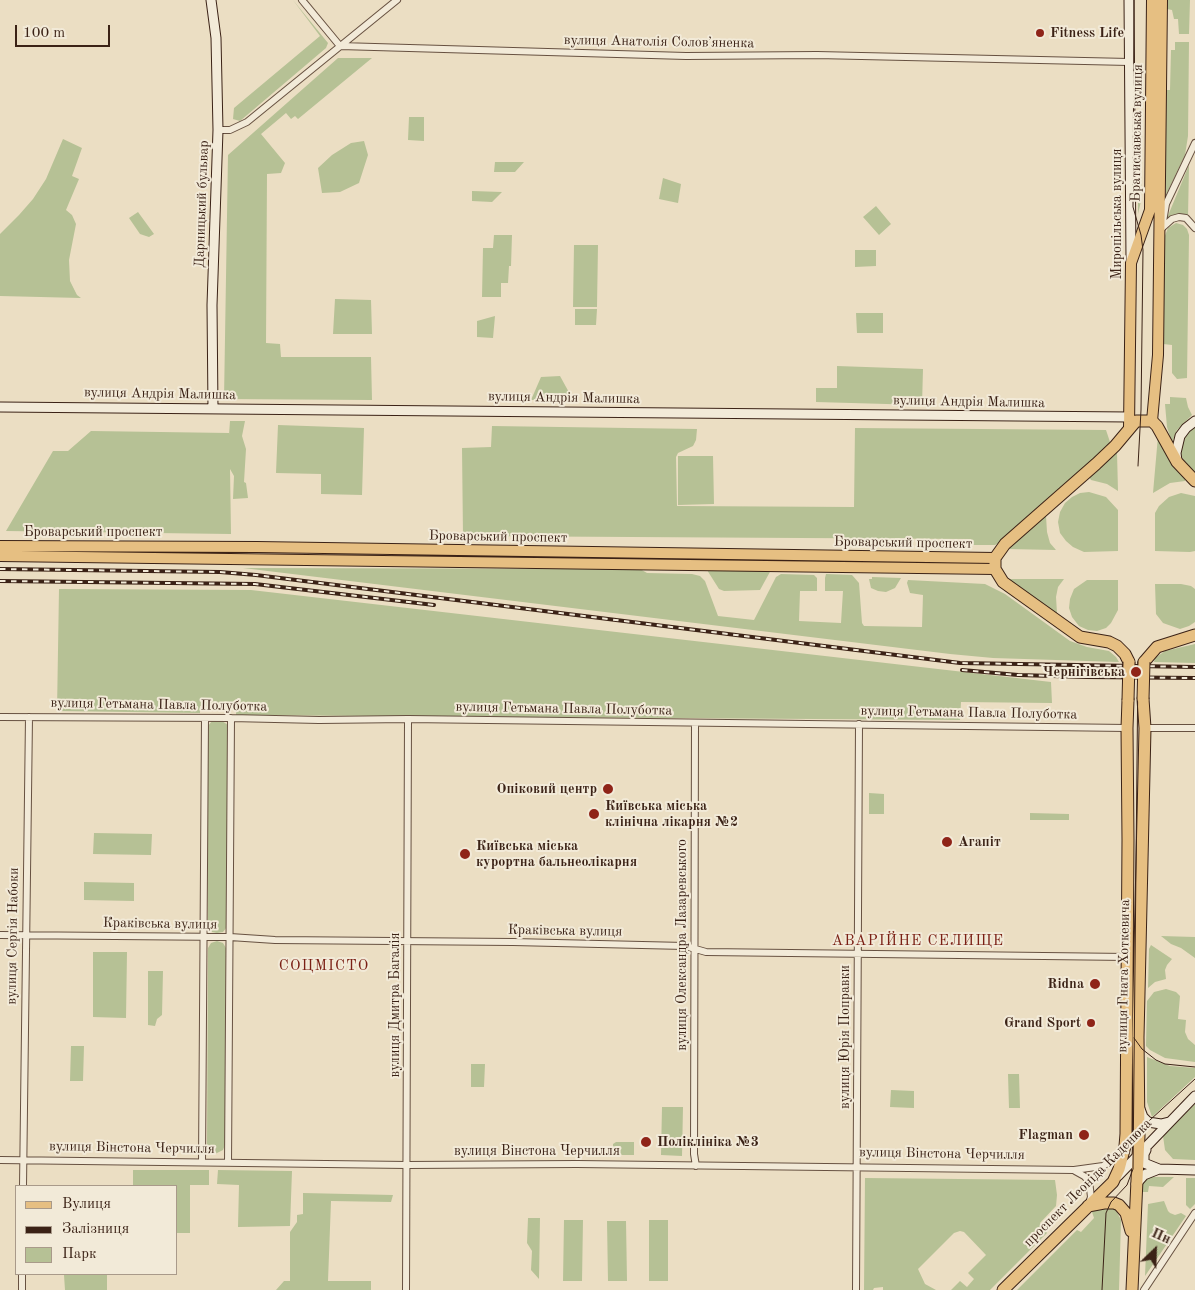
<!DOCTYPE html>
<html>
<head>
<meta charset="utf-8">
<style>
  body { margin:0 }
  #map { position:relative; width:1195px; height:1290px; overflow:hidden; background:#ebdec3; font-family:"Old Standard TT",serif }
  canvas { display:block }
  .legend { position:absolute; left:15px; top:1185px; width:162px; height:90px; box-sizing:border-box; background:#f2ead8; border:1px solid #a99a8a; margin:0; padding:6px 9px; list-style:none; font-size:15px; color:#3b2216 }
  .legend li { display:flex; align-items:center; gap:10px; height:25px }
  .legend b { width:25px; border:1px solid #a99a8a }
  .north { position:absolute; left:1130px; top:1225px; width:50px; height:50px; -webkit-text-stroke:4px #f2ead8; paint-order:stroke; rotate:24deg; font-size:14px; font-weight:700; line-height:20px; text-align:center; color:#3b2216 }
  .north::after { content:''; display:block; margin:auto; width:18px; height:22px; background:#3b2216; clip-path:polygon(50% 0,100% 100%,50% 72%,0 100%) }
  .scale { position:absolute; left:15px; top:25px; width:95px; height:22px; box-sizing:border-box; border:2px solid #3b2216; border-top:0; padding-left:6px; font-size:15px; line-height:18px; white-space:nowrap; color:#3b2216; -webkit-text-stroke:4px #f2ead8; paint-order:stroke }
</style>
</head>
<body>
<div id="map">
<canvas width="1195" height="1290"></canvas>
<ul class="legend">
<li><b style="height:6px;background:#e6bf82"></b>Вулиця</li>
<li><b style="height:6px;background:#3b2216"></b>Залізниця</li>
<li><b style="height:14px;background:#b6c195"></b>Парк</li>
</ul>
<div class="north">Пн</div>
<div class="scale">100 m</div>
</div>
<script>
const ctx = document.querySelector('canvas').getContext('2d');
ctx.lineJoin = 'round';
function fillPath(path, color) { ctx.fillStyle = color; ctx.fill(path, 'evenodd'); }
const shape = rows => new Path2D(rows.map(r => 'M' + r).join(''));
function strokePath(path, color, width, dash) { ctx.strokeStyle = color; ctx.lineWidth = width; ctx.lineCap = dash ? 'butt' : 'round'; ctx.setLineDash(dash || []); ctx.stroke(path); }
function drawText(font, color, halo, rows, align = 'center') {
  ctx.font = font + ' "Old Standard TT",serif'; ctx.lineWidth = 4; ctx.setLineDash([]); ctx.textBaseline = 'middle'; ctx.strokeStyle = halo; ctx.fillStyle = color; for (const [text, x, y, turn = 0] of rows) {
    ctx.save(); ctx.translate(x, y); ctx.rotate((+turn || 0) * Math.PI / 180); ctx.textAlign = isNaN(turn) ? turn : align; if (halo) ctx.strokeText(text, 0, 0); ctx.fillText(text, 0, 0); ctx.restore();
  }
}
fillPath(shape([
  [293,0,328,43,326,48,240,121,233,119,234,108,320,36],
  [1167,0,1190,0,1189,34,1179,34,1178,19,1174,19,1172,10,1167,9],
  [1175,42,1189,42,1188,136,1185,155,1166,195,1166,90,1170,90,1171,50,1175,50],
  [338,58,372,58,298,119,295,116,291,119,286,113,261,134,285,163,281,173,267,174,266,343,280,344,281,357,371,357,372,400,224,399,228,155],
  [409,117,424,117,424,141,408,140],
  [1138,131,1142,132,1141,201,1138,214],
  [63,139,82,148,72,176,79,179,66,210,72,215,76,224,69,260,70,281,77,295,81,298,0,296,0,234,19,215,33,199,46,179],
  [364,141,368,155,359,183,340,192,322,193,318,168,332,155,351,143],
  [495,162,524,162,515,172,494,172],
  [1189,165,1188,217,1177,215,1167,218],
  [663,178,681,184,678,203,659,199],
  [472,191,502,192,492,202,472,201],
  [876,206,891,224,879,235,863,217],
  [138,212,154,234,149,237,140,234,129,218],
  [1176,223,1183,225,1187,229,1189,235,1187,378,1177,379,1172,373,1172,345,1163,344,1164,238,1168,228],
  [494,235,512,235,511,266,509,266,508,283,501,283,501,297,482,297,483,248,493,248],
  [574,245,598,245,597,307,573,307],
  [855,250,876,250,876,266,855,267],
  [335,299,371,300,372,334,333,334],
  [575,309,597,309,596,325,575,325],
  [856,313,883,313,883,333,857,333],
  [495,316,493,338,477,337,477,321],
  [837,366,923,369,922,405,816,402,816,388,837,388],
  [560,376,571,396,571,401,531,400,541,377],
  [1170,397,1186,398,1188,407,1192,415,1177,430,1172,443,1167,427,1165,404,1170,404],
  [230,421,245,421,242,436,246,449,244,482,246,483,248,498,233,499,234,476,230,469,231,534,6,531,53,451,68,451,91,431,229,433,229,435],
  [278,425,364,428,362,495,321,494,321,474,276,473],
  [492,426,697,429,696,440,693,446,678,453,676,457,677,506,854,507,855,428,1106,430,1110,442,1107,449,1001,542,995,545,972,545,971,539,463,536,462,448,491,447],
  [1195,427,1195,475,1185,463,1181,455,1181,447,1187,432],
  [1158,436,1163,448,1173,467,1185,479,1185,481,1170,483,1153,493],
  [1117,452,1118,491,1107,484,1091,480,1089,477],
  [678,456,713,456,714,504,678,505],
  [1089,492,1106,497,1118,510,1118,551,1084,552,1073,547,1066,541,1060,533,1058,522,1060,512,1065,503,1072,497,1080,493],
  [1181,493,1195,496,1195,551,1190,552,1155,551,1155,513,1159,506,1169,497],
  [1043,515,1046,516,1047,532,1050,543,1056,550,1007,549],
  [243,568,640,569,647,573,692,574,700,576,705,581,718,616,754,620,776,577,781,574,814,575,817,578,817,591,800,591,799,621,841,623,843,591,825,591,825,578,826,574,852,575,859,583,862,623,864,626,922,627,923,595,910,593,907,583,908,580,985,584,1005,594,1070,641,1087,647,1109,651,1116,657,1119,662,993,658,950,654],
  [707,570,771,570,760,590,724,591,719,589],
  [872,577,901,578,895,588,886,592,878,591,871,588,869,579,872,579],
  [1008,579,1064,579,1058,587,1056,597,1057,613,1055,615],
  [1087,580,1118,580,1118,610,1111,623,1106,628,1097,631,1088,630,1079,626,1072,617,1069,608,1070,599,1074,589],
  [1155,584,1181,584,1191,586,1195,589,1195,622,1189,626,1180,629,1163,623,1156,614],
  [59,589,251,590,1051,682,1052,703,961,702,960,720,236,715,236,706,200,706,200,713,57,711],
  [1195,644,1195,663,1154,662,1155,658,1165,651],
  [212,721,222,721,228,725,227,927,223,932,217,933,212,932,208,927,208,726],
  [869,793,884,794,884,814,869,814],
  [1030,813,1069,814,1069,820,1030,820],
  [94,833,152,834,151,855,93,854],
  [84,882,134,883,134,901,84,900],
  [1161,936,1195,937,1195,958,1181,948,1171,944],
  [217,941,223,943,226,948,225,1145,223,1150,215,1154,210,1152,207,1144,208,948,211,943],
  [1151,945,1172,959,1167,965,1165,970,1166,979,1155,982,1148,988,1149,949],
  [93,952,127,952,126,1018,93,1017],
  [148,971,163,971,162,1015,157,1019,155,1026,148,1025],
  [1166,989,1176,992,1180,996,1178,1019,1186,1020,1185,1032,1188,1039,1195,1045,1195,1062,1165,1058,1150,1050,1146,1046,1147,1001,1154,992],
  [71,1046,84,1046,83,1081,70,1081],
  [1147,1057,1170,1066,1195,1068,1195,1077,1152,1117,1147,1102],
  [471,1064,485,1064,484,1087,471,1087],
  [1008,1074,1019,1074,1020,1108,1009,1108],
  [891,1090,914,1091,914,1108,890,1107],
  [1195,1104,1195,1160,1173,1159,1165,1150,1163,1136],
  [662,1107,683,1107,682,1156,661,1155],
  [616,1142,634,1142,634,1155,613,1155,613,1144],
  [133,1170,209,1170,209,1185,190,1185,190,1233,176,1233,176,1186,133,1186],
  [218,1170,292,1171,290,1226,238,1227,239,1185,217,1184],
  [1149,1177,1174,1177,1163,1187,1149,1186,1148,1192,1139,1192,1142,1182],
  [865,1178,1055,1180,1057,1195,1056,1206,1040,1223,1047,1233,990,1290,951,1290,960,1281,967,1287,974,1279,968,1273,986,1255,964,1232,960,1231,954,1233,918,1269,925,1284,936,1290,883,1290,883,1287,874,1288,873,1290,864,1290],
  [1186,1178,1195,1178,1195,1204,1190,1209,1186,1205],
  [303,1193,393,1195,391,1202,331,1201,328,1281,371,1281,371,1290,276,1290,284,1281,290,1281,290,1232,297,1222,297,1215,303,1214],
  [1164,1201,1168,1211,1170,1213,1175,1215,1181,1213,1186,1216,1145,1276,1148,1204],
  [1112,1208,1116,1210,1121,1220,1119,1290,1017,1290,1077,1230,1081,1232,1094,1218,1092,1212,1097,1209],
  [528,1218,540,1218,539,1279,531,1270,532,1251,527,1243],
  [564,1220,583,1220,582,1281,563,1281],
  [668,1220,668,1281,649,1281,649,1220],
  [607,1221,626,1221,627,1281,608,1281],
  [107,1274,107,1290,65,1290,64,1275]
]), '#b6c195');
const street = shape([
  [302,0,340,46],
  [340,46,686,56,817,55,1129,62],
  [218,130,230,130,247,122,397,0],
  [1163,222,1166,204,1195,143],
  [1162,228,1172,219,1179,217,1186,218,1195,228],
  [0,717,231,718,319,720,408,719,1127,728],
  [695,723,694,1154,696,1166],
  [1145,728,1195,728],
  [0,935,230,937,275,940,513,942,685,946,706,952,1128,957],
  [0,1160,407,1165,577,1164,1074,1170,1103,1166,1116,1157,1121,1151],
  [202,1162,205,718],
  [228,1163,231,718],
  [1075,1171,1084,1176,1089,1181,1091,1197,1089,1203],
  [23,1186,29,717],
  [22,1290,22,1274],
  [406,1290,408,719],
  [856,1290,859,724],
  [1144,1290,1195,1213]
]);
const secondary = shape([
  [211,0,216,38,218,130,212,305,213,409],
  [1129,0,1131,260],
  [0,407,1129,417],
  [1177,461,1176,453,1180,436,1186,428,1195,421],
  [1140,1109,1143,1117,1148,1122,1161,1124,1169,1122],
  [1146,1150,1144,1154,1144,1163,1159,1169],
  [1118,1176,1195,1096],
  [1136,1184,1144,1175,1159,1169,1195,1170]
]);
const primary = shape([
  [1152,421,1158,355,1162,0],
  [1129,428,1131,263,1150,210,1152,0],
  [0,546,257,547,995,558],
  [0,556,995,569]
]);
const highway = shape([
  [1129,662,1125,654,1117,646,1109,642,1080,637,1003,582,995,569,995,558,1005,544,1096,464,1115,446,1136,421,1152,421,1157,426,1177,462,1195,481],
  [1144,662,1157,647,1195,635],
  [1088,1206,1104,1203,1114,1203,1119,1205,1126,1213,1131,1231],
  [1003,1290,1113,1182,1119,1169,1125,1146,1126,1134,1128,840,1127,728,1128,700],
  [1132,1290,1139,1136,1138,1037,1145,728,1143,699]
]);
strokePath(street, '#675141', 8);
strokePath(secondary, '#3b2216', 11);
strokePath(primary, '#3b2216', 12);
strokePath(highway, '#3b2216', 13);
strokePath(street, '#f2ead8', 6);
strokePath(secondary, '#f2ead8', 9);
strokePath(primary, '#e6bf82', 10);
strokePath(highway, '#e6bf82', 11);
strokePath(shape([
  [1134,0,1133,207,1141,235,1143,250,1141,410,1138,466],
  [1134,1038,1142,1049,1156,1060,1165,1064,1195,1067],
  [1133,1140,1139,1130,1195,1079],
  [1102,1290,1106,1213,1111,1202,1127,1185,1133,1169,1138,661]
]), '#3b2216', 1);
const rail = shape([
  [0,569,220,572,256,575,960,663,1195,667],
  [0,581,255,584,434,605],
  [962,670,1018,675,1087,677,1195,678]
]);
strokePath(rail, '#3b2216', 4);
strokePath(rail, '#f2ead8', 2, [5.5]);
const highwayBridge = shape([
  [1143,699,1144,662],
  [1128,700,1129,662]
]);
strokePath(highwayBridge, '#3b2216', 13, []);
strokePath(highwayBridge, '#e6bf82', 11);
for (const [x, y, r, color] of [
  [1040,33,5,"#8f2418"],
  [1136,672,6,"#8f2418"],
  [608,789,6,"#8f2418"],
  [594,814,6,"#8f2418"],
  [947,842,6,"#8f2418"],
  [465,854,6,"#8f2418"],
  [1095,984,6,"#8f2418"],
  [1091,1023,5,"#8f2418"],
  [1084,1135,6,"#8f2418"],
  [646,1142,6,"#8f2418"]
]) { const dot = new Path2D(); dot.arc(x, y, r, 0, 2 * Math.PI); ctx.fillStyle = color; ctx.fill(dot); strokePath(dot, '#f2ead8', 2); }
drawText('bold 14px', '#3b2216', '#f2ead8', [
  ["Fitness Life",1050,33],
  ["Чернігівська",1125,672,"right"],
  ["Опіковий центр",597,789,"right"],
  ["Київська міська",605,806],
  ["клінічна лікарня №2",605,822],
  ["Агапіт",958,842],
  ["Київська міська",476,846],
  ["курортна бальнеолікарня",476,862],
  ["Ridna",1084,984,"right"],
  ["Grand Sport",1081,1023,"right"],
  ["Flagman",1073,1135,"right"],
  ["Поліклініка №3",657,1142]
], 'left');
drawText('14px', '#3b2216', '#f2ead8', [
  ["вулиця Анатолія Соловʼяненка",659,42,1],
  ["Братиславська вулиця",1137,133,-89],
  ["Дарницький бульвар",202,204,-88],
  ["Миропільська вулиця",1117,214,-90],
  ["вулиця Андрія Малишка",160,394,1],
  ["вулиця Андрія Малишка",564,398,1],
  ["вулиця Андрія Малишка",969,402,1],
  ["Броварський проспект",93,532],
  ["Броварський проспект",498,537,1],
  ["Броварський проспект",903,543,1],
  ["вулиця Гетьмана Павла Полуботка",159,705,1],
  ["вулиця Гетьмана Павла Полуботка",564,709,1],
  ["вулиця Гетьмана Павла Полуботка",969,713,1],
  ["Краківська вулиця",160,924,1],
  ["Краківська вулиця",565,931,1],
  ["вулиця Сергія Набоки",13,936,-89],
  ["вулиця Олександра Лазаревського",682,945,-90],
  ["вулиця Гната Хоткевича",1124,976,-89],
  ["вулиця Дмитра Багалія",395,1005,-90],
  ["вулиця Юрія Поправки",845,1037,-90],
  ["вулиця Вінстона Черчилля",132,1148,1],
  ["вулиця Вінстона Черчилля",537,1151],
  ["вулиця Вінстона Черчилля",942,1154,1],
  ["проспект Леоніда Каденюка",1088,1183,-45]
]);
ctx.letterSpacing = '1px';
drawText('15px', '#7a1f14', '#f2ead8', [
  ["АВАРІЙНЕ СЕЛИЩЕ",918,941],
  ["СОЦМІСТО",324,966]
]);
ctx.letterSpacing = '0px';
</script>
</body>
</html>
